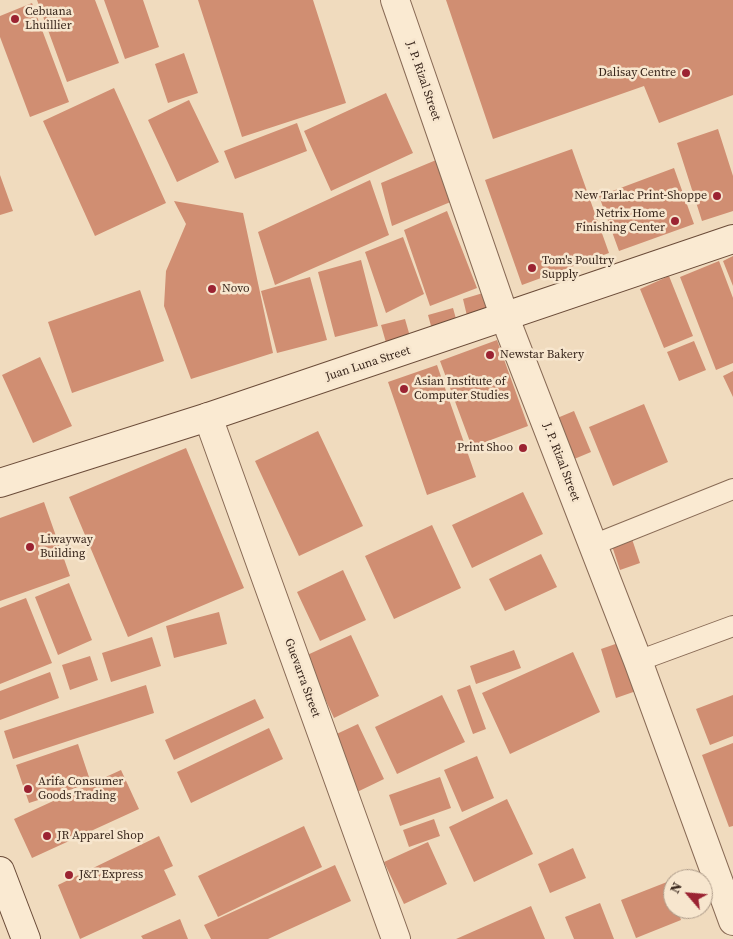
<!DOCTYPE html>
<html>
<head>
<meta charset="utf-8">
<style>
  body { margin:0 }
  #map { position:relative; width:733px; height:939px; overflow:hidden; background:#f0dbbe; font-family:"Source Serif 4",serif }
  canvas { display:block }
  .north { position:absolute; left:663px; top:869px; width:50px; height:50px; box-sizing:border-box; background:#f7e6ce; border:1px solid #ab9987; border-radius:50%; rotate:297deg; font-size:14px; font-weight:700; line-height:20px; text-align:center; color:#38261c }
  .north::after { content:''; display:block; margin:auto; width:18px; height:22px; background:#9b2332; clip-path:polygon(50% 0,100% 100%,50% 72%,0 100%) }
</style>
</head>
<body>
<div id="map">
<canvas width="733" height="939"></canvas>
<div class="north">N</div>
</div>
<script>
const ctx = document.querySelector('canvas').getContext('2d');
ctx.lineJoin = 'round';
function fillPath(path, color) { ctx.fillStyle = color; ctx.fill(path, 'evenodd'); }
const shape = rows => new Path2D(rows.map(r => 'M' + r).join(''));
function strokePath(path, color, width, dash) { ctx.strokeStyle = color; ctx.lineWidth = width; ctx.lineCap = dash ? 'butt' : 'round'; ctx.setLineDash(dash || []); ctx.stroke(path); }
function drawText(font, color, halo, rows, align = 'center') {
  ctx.font = font + ' "Source Serif 4",serif'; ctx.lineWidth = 5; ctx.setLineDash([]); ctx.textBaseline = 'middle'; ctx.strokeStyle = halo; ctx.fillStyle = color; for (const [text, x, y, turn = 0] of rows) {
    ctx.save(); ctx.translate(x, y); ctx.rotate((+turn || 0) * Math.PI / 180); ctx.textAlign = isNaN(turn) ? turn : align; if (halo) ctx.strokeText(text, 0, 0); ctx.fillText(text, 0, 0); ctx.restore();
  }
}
fillPath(shape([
  [37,0,95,0,119,63,67,82],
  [104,0,143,0,159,47,125,59],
  [198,0,313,0,346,103,242,137],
  [446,0,733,0,733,95,659,123,644,86,493,139],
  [32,3,69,102,30,117,0,37,0,16],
  [184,53,198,93,168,103,155,64],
  [114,88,166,203,95,236,43,121],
  [386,93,413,153,331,191,304,131],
  [189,100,219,162,177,182,148,120],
  [297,123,307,151,235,179,224,151],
  [718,129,733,176,733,211,702,221,677,143],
  [572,149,609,253,522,285,485,180],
  [441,158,453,201,392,226,381,183],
  [674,168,694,224,619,251,599,196],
  [0,175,13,211,0,215],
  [370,180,389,235,275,285,258,232],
  [174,201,243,213,273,353,191,379,164,306,166,271,186,224],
  [447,211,477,288,430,306,404,230],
  [403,237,424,294,386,313,365,252],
  [733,256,733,286,723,261],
  [361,260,378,326,335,337,318,272],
  [719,261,733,298,733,363,716,370,680,277],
  [669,276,693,336,664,348,640,289],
  [310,277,327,340,277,353,261,291],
  [140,290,164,361,72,393,48,322],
  [493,290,498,312,468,320,463,299],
  [453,308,458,326,433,333,428,315],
  [405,319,411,340,387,346,381,325],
  [497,340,528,426,472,447,440,361],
  [694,341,706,370,679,381,667,352],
  [40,357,72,426,33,443,2,375],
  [437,365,476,477,427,495,388,382],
  [733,371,733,397,723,376],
  [644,404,668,462,613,486,589,427],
  [574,411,591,452,567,462,550,421],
  [318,431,363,526,299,556,255,461],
  [186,448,244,588,128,637,69,497],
  [523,492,543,534,472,568,452,525],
  [44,502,70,576,0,601,0,518],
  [432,525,461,588,394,619,365,556],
  [632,539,640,563,620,570,612,546],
  [541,554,557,587,505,611,489,579],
  [343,570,366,620,320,641,297,592],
  [69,583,92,640,58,655,35,597],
  [26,598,52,663,0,684,0,608],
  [219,612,227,644,174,658,166,626],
  [351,635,379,696,334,718,305,656],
  [152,637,161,666,111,682,102,653],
  [627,640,642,689,616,698,601,649],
  [514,650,521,668,476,684,470,666],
  [573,652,600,712,510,754,482,693],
  [90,656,98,680,70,690,62,665],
  [50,672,59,698,0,720,0,691],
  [146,685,154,713,13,759,4,731],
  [470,685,486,729,473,734,457,690],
  [442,695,465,742,397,774,375,727],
  [733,695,733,736,710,745,696,709],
  [255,699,264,718,174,760,165,740],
  [358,724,384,779,355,793,328,738],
  [269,728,283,759,191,803,177,772],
  [733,743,733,826,729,827,702,755],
  [78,744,91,783,29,803,16,765],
  [477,756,494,798,462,812,444,770],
  [121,770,139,809,32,858,14,819],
  [440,777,451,808,400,826,389,795],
  [507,799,533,854,474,882,449,827],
  [434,819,440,836,409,847,403,830],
  [304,826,322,867,218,917,198,876],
  [159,836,173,866,164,870,176,895,80,939,58,885],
  [428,842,447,884,404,904,384,862],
  [573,848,586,878,550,893,538,864],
  [335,865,351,901,268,939,211,939,204,925],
  [667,882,673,899,673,909,677,909,681,920,636,938,621,900],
  [600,903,614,939,574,939,565,917],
  [531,906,545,939,456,939],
  [180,919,188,939,143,939,141,936]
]), '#d08e72');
const service = shape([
  [593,545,733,489],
  [638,661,733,626]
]);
const minor = shape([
  [208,417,396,939]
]);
const tertiary = shape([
  [395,0,505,318,638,661,733,921]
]);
const secondary = shape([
  [0,483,208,417,733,239],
  [0,871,26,939]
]);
strokePath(service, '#896b56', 22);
strokePath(minor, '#896b56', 30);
strokePath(tertiary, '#896b56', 30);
strokePath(secondary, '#6b4c39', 30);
strokePath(service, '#faead2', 20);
strokePath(minor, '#faead2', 28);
strokePath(tertiary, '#faead2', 28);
strokePath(secondary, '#faead2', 28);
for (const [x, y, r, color] of [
  [15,19,5,"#9b2332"],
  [686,73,5,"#9b2332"],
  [717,196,5,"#9b2332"],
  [675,221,5,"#9b2332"],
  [532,268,5,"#9b2332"],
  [212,289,5,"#9b2332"],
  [490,355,5,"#9b2332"],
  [404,389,5,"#9b2332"],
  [523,448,5,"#9b2332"],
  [30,547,5,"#9b2332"],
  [28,789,5,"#9b2332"],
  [47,836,5,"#9b2332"],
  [69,875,5,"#9b2332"]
]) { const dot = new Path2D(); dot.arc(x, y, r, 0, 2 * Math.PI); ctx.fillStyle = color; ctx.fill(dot); strokePath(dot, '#f7e6ce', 2); }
drawText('12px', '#38261c', '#f7e6ce', [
  ["Cebuana",25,12],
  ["Lhuillier",25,26],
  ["Dalisay Centre",676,73,"right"],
  ["New Tarlac Print-Shoppe",707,196,"right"],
  ["Netrix Home",665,214,"right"],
  ["Finishing Center",665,228,"right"],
  ["Tom's Poultry",542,261],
  ["Supply",542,275],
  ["Novo",222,289],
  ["Newstar Bakery",500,355],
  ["Asian Institute of",414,382],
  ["Computer Studies",414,396],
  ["Print Shoo",513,448,"right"],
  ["Liwayway",40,540],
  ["Building",40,554],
  ["Arifa Consumer",38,782],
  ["Goods Trading",38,796],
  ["JR Apparel Shop",57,836],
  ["J&T Express",79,875]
], 'left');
drawText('12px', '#38261c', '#f7e6ce', [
  ["J. P. Rizal Street",423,81,71],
  ["Juan Luna Street",368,364,-18],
  ["J. P. Rizal Street",561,462,69],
  ["Guevarra Street",302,678,70]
]);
</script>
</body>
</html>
